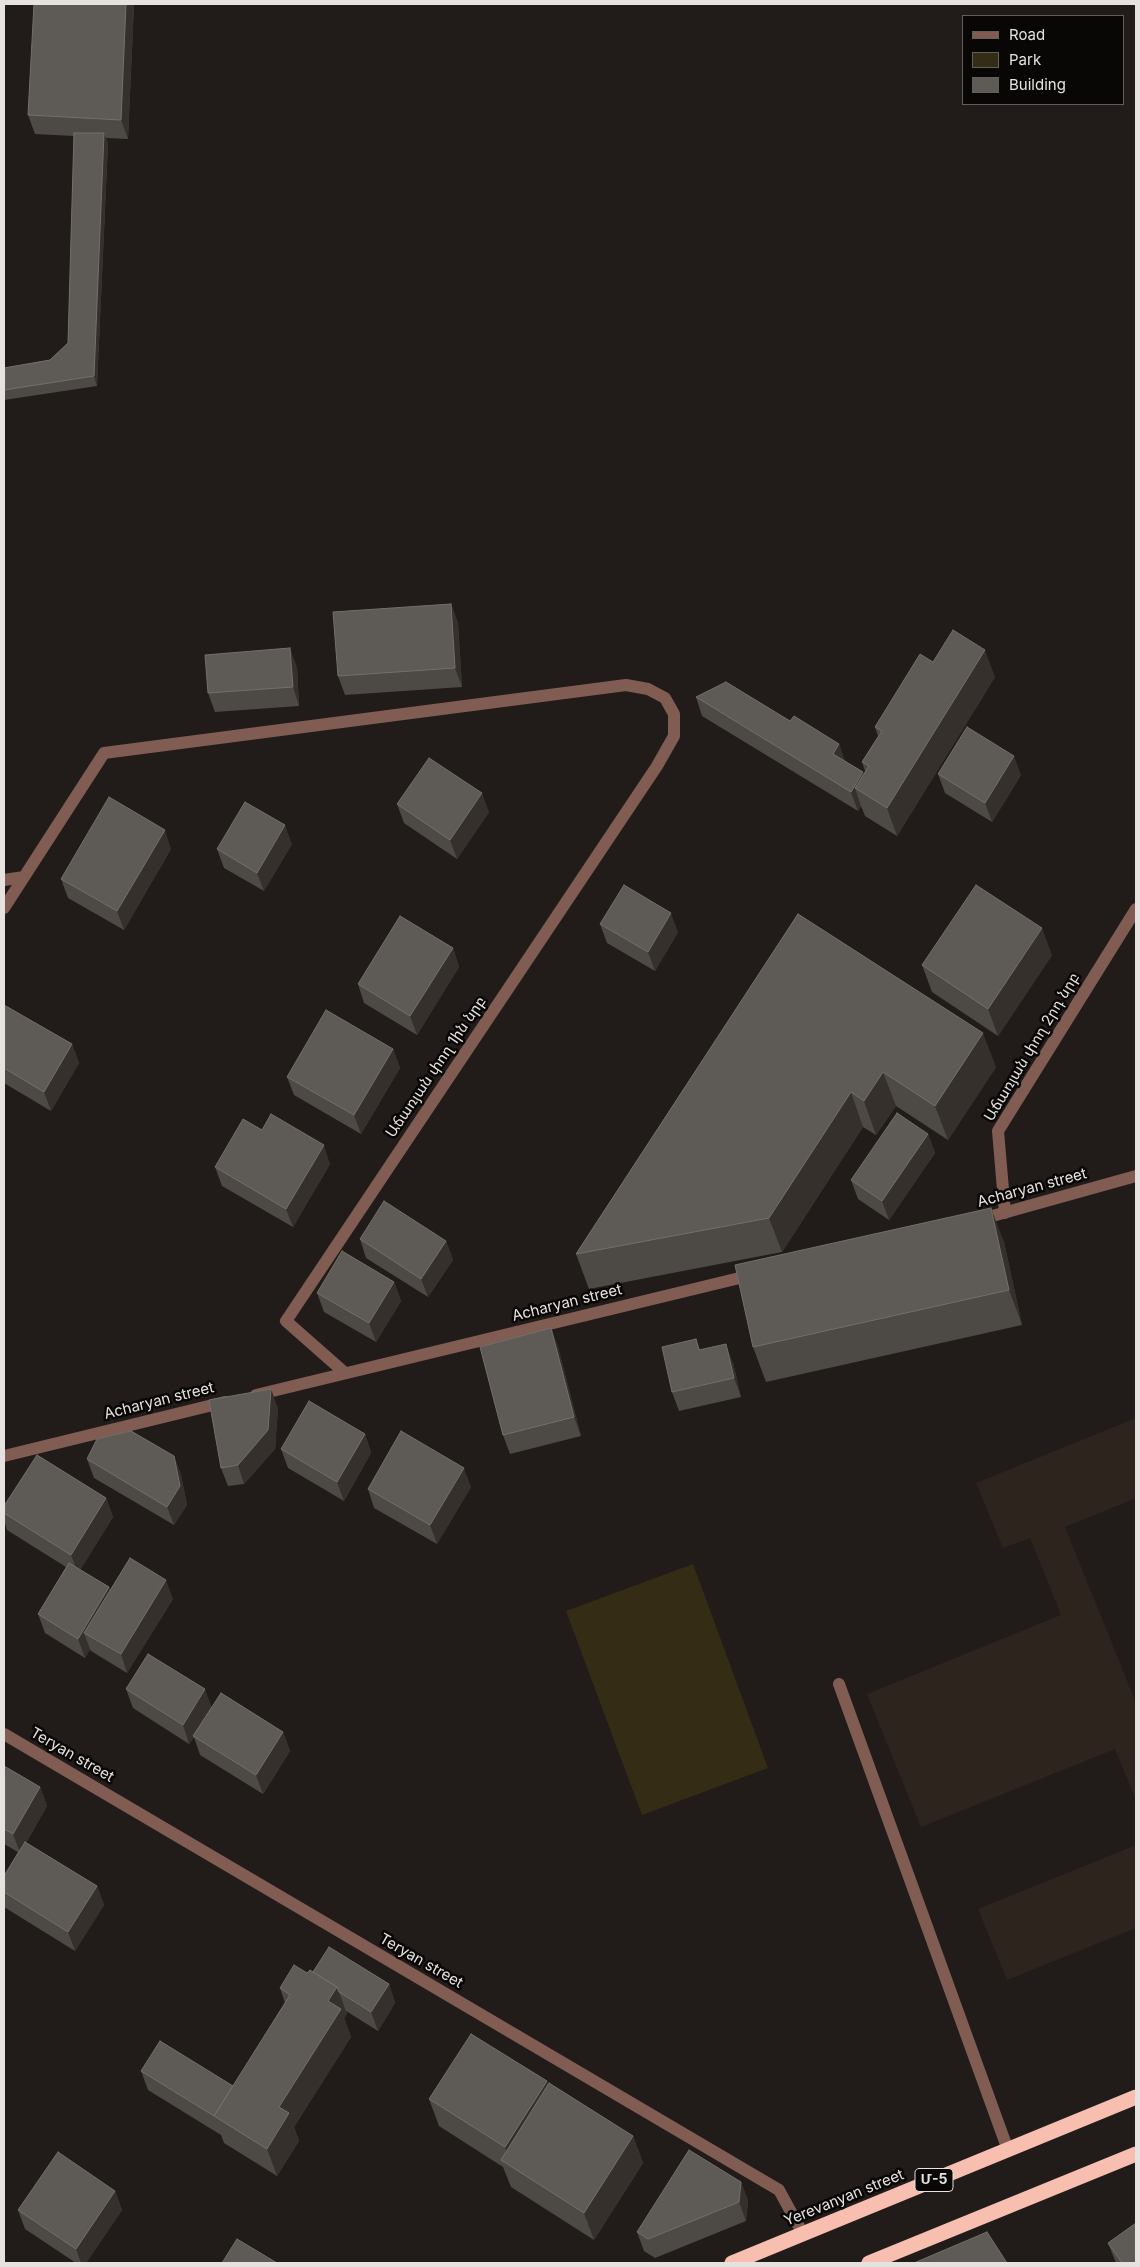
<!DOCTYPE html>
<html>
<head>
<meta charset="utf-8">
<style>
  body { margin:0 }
  #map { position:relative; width:1140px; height:2267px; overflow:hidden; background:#211c19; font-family:Inter,sans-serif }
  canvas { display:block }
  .frame { position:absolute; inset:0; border:5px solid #e5e2df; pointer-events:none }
  .legend { position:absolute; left:962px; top:15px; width:162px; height:90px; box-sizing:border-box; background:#090706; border:1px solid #615f5d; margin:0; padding:6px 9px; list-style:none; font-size:15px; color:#e5e2df }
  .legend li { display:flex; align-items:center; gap:10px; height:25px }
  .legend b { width:25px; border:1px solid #615f5d }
</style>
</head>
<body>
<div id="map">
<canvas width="1140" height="2267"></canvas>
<div class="frame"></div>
<ul class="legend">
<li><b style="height:6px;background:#815c52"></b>Road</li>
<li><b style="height:14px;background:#342c15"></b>Park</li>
<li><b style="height:14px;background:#5e5a55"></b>Building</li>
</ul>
</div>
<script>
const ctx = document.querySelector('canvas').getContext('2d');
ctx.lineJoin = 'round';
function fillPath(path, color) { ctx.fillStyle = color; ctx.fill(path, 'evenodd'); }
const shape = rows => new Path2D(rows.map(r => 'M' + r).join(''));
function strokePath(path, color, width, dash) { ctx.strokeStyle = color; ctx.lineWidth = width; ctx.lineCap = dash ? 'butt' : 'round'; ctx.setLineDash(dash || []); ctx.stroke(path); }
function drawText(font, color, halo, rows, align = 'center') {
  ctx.font = font + ' Inter,"Noto Sans Armenian",sans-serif'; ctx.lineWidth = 5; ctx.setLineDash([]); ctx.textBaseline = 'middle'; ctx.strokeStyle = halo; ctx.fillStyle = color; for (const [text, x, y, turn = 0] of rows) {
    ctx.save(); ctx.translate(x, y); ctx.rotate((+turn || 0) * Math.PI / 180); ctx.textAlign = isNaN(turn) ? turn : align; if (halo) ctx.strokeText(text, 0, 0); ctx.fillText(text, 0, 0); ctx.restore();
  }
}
fillPath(shape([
  [1136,1418,1136,1498,1065,1527,1136,1703,1136,1800,1115,1749,921,1827,867,1694,1061,1615,1030,1538,1003,1548,976,1483],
  [1136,1845,1136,1928,1007,1980,978,1909]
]), '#2e241e');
fillPath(shape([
  [693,1564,768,1768,642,1815,566,1611]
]), '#342c15');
strokePath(shape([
  [4,880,24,877],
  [4,908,104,753,626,685,648,689,665,698,674,714,674,736,657,766,286,1321,345,1373],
  [1005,1213,998,1131,1136,909],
  [978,1220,1136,1176],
  [256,1395,752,1275],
  [4,1456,225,1402],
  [839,1684,1008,2150],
  [4,1734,779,2190,803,2234]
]), '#815c52', 12);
strokePath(shape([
  [732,2263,1136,2097],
  [869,2263,1136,2154]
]), '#f8bfb0', 15);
fillPath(shape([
  [134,4,128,139,106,138,108,143,97,386,4,400,4,368,50,360,68,343,74,136,35,134,28,115],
  [451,604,458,623,462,687,345,695,338,676],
  [933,662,995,677,897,836,865,816,861,806,858,811,702,716,696,697,790,721,839,744,845,762,864,774,865,771,862,762,878,736,875,727],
  [297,667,299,706,215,712,208,693],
  [938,774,1021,775,992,822,945,793],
  [397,804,489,812,457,859,404,823],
  [292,844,264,891,224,868,217,849],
  [171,849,124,930,68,898,61,879],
  [798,914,996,1067,948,1140,896,1106,876,1135,863,1127,782,1252,589,1289,576,1254],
  [600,924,678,932,655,971,607,943],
  [453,948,459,967,417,1035,364,1003,358,984],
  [1052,955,998,1036,932,992,922,965],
  [4,1005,72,1044,79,1063,51,1111,4,1083],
  [393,1049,400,1068,361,1134,294,1095,287,1077],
  [262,1130,330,1164,293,1227,222,1186,215,1167],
  [928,1134,935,1153,889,1220,858,1199,851,1180],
  [360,1239,446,1241,453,1260,428,1297,366,1258],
  [1004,1242,1022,1325,766,1382,753,1347],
  [394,1282,401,1301,376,1342,324,1312,317,1293],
  [696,1339,700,1350,733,1363,741,1397,679,1411,672,1392],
  [558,1347,581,1436,510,1454,503,1435],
  [278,1408,275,1449,244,1484,228,1486,221,1468],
  [365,1434,371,1453,344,1501,288,1468,281,1449],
  [174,1456,181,1475,187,1505,174,1525,94,1478,87,1459],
  [471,1487,437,1544,374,1508,368,1489],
  [106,1498,113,1517,80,1570,109,1587,110,1589,173,1599,127,1673,91,1651,90,1649,85,1658,45,1633,38,1614,66,1567,7,1530,4,1520,4,1506],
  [126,1689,211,1707,283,1732,290,1751,263,1794,200,1755,194,1737,189,1744,133,1708],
  [4,1766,40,1787,47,1806,26,1843,97,1886,104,1905,75,1951,4,1907,4,1876,18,1852,4,1844],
  [313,1972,389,1984,395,2003,378,2031,346,2011,347,2014,344,2018,351,2037,294,2127,299,2141,277,2176,224,2143,221,2135,148,2090,141,2071,233,2086,285,2003,280,1988,307,1973],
  [548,2085,633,2136,643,2163,594,2240,511,2187,503,2167,439,2126,429,2099],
  [741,2182,748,2201,746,2221,655,2258,644,2251,637,2232],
  [115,2191,122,2210,86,2263,76,2263,25,2229,18,2210],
  [1108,2243,1136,2263,1116,2263]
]), '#4d4945');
fillPath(shape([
  [126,4,134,4,128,139,121,120],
  [104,133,108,143,97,386,94,376],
  [451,604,458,623,462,687,455,668],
  [290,648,297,667,299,706,293,687],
  [985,650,995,677,897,836,887,808],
  [839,744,846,763,833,754],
  [1014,756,1021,775,992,822,985,803],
  [863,772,870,791,855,788,861,806,858,811,851,792],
  [482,793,489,812,457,859,450,840],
  [285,825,292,844,264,891,257,873],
  [165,830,171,849,124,930,117,911],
  [671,913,678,932,655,971,648,952],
  [1042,928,1052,955,998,1036,988,1009],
  [453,948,459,967,417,1035,410,1016],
  [983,1033,996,1067,948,1140,935,1106],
  [72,1044,79,1063,51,1111,44,1092],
  [393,1049,400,1068,361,1134,354,1115],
  [883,1072,896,1106,876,1135,864,1101],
  [851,1092,863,1127,782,1252,769,1218],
  [928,1134,935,1153,889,1220,882,1201],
  [324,1145,330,1164,293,1227,286,1209],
  [991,1208,1004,1242,1022,1325,1009,1290],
  [446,1241,453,1260,428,1297,421,1279],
  [394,1282,401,1301,376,1342,369,1323],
  [551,1328,558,1347,581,1436,574,1417],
  [726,1344,733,1363,741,1397,734,1378],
  [271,1389,278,1408,275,1449,244,1484,238,1465],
  [365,1434,371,1453,344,1501,337,1482],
  [174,1456,181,1475,187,1505,174,1525,167,1507],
  [464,1468,471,1487,437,1544,430,1525],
  [106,1498,113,1517,78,1574,71,1555],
  [166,1580,173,1599,127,1673,121,1654],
  [109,1587,116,1606,84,1633,90,1649,85,1658,78,1639],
  [205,1689,212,1708,189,1744,183,1725],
  [283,1732,290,1751,263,1794,256,1775],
  [40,1787,47,1806,20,1853,13,1834],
  [97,1886,104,1905,75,1951,68,1932],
  [389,1984,395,2003,378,2031,371,2012],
  [337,1987,347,2014,344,2018,351,2037,294,2127,299,2141,277,2176,267,2149,279,2107,328,2001],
  [547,2081,557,2108,513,2168,505,2147],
  [633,2136,643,2163,594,2240,584,2213],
  [741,2182,748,2201,746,2221,739,2202],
  [115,2191,122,2210,86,2263,81,2263,76,2249]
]), '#35302c');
const building = shape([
  [34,4,126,4,121,120,28,115,34,4],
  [74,133,104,133,94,376,4,390,4,368,50,360,68,343,74,133],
  [451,604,455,668,338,676,333,612,451,604],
  [953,630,985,650,887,808,855,788,869,766,862,762,882,731,875,727,920,654,933,662,953,630],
  [290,648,293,687,208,693,205,655,290,648],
  [726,682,790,721,794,716,839,744,833,754,863,772,851,792,696,697,726,682],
  [967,727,1014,756,985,803,938,774,967,727],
  [429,758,482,793,450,840,397,804,429,758],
  [109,797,165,830,117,911,61,879,109,797],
  [245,802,285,825,257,873,217,849,245,802],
  [624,885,671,913,648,952,600,924,624,885],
  [976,885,1042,928,988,1009,922,965,976,885],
  [798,914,983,1033,935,1106,883,1072,864,1101,851,1092,769,1218,576,1254,798,914],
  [400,916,453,948,410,1016,358,984,400,916],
  [4,1005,72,1044,44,1092,4,1068,4,1005],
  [326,1010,393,1049,354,1115,287,1077,326,1010],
  [897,1113,928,1134,882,1201,851,1180,897,1113],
  [271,1114,324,1145,286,1209,215,1167,243,1119,262,1130,271,1114],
  [384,1201,446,1241,421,1279,360,1239,384,1201],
  [991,1208,1009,1290,753,1347,735,1265,991,1208],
  [342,1251,394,1282,369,1323,317,1293,342,1251],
  [551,1328,574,1417,503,1435,480,1347,551,1328],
  [696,1339,699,1350,726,1344,734,1378,672,1392,662,1347,696,1339],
  [271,1389,268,1430,238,1465,221,1468,209,1400,271,1389],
  [309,1401,365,1434,337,1482,281,1449,309,1401],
  [131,1431,174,1456,180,1486,167,1507,87,1459,97,1439,131,1431],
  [401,1431,464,1468,430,1525,368,1489,401,1431],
  [37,1455,106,1498,71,1555,4,1513,4,1506,37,1455],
  [130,1558,166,1580,121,1654,84,1633,130,1558],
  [69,1563,109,1587,78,1639,38,1614,69,1563],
  [148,1654,205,1689,183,1725,126,1689,148,1654],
  [221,1693,283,1732,256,1775,193,1736,221,1693],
  [4,1766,40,1787,13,1834,4,1829,4,1766],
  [25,1842,97,1886,68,1932,4,1892,4,1876,25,1842],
  [329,1947,389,1984,371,2012,339,1992,337,1987,313,1972,329,1947],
  [294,1965,307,1973,310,1970,337,1987,328,2001,341,2009,279,2107,289,2113,267,2149,214,2116,290,1995,280,1988,294,1965],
  [471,2034,547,2081,505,2147,429,2099,471,2034],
  [160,2041,233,2086,214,2116,141,2071,160,2041],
  [549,2083,633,2136,584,2213,501,2160,549,2083],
  [689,2150,741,2182,739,2202,648,2239,637,2232,689,2150],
  [58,2152,115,2191,76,2249,18,2210,58,2152],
  [1136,2223,1136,2263,1122,2263,1108,2243,1136,2223],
  [987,2232,1007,2263,914,2263,987,2232],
  [237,2239,277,2263,222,2263,237,2239]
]);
fillPath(building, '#5e5a55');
strokePath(building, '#736f6b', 1);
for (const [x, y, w] of [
  [934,2180,38]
]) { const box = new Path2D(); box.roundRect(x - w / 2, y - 11.5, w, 23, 4); ctx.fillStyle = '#090706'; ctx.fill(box); strokePath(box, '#e5e2df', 1); }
drawText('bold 14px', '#e5e2df', null, [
  ["Մ-5",934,2180]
]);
drawText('15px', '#e5e2df', '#090706', [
  ["Աճառյան փող 2րդ նրբ",1032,1047,-59],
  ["Աճառյան փող 1ին նրբ",436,1067,-56],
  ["Acharyan street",1032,1188,-15],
  ["Acharyan street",567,1303,-14],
  ["Acharyan street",159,1401,-14],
  ["Teryan street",72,1755,30],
  ["Teryan street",421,1961,30],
  ["Yerevanyan street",844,2198,-22]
]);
</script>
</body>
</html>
